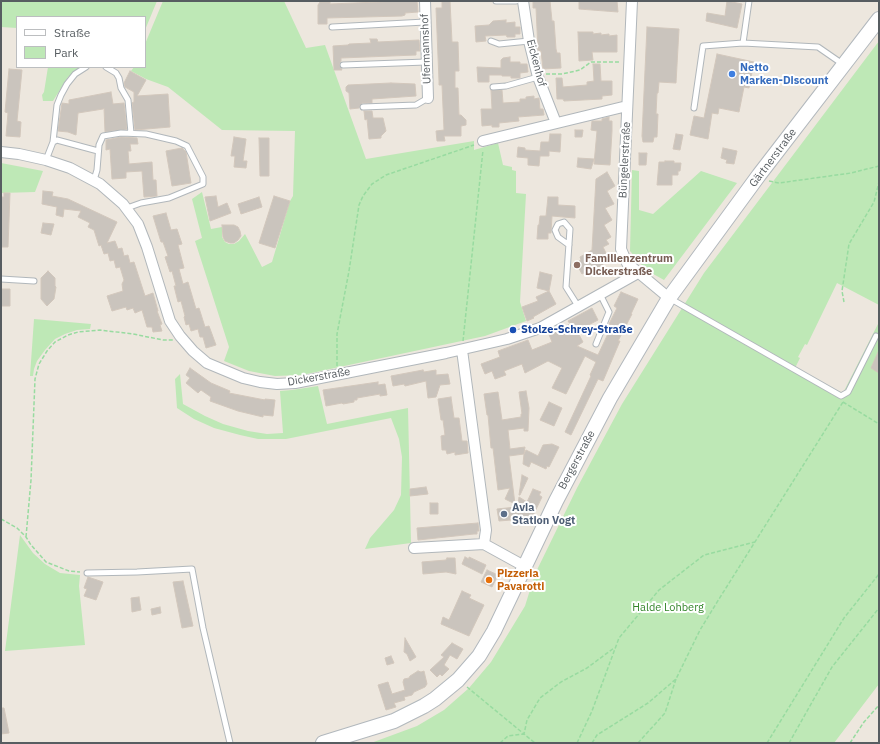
<!DOCTYPE html>
<html>
<head>
<meta charset="utf-8">
<style>
  body { margin:0 }
  #map { position:relative; width:880px; height:744px; overflow:hidden; background:#ede7de; font-family:"IBM Plex Sans",sans-serif }
  canvas { display:block }
  .frame { position:absolute; inset:0; border:2px solid #575d61; pointer-events:none }
  .legend { position:absolute; left:16px; top:16px; width:130px; height:52px; box-sizing:border-box; background:#fff; border:1px solid #bcbec0; margin:0; padding:5px 7px; list-style:none; font-size:12px; color:#575d61 }
  .legend li { display:flex; align-items:center; gap:8px; height:20px }
  .legend b { width:20px; border:1px solid #bcbec0 }
</style>
</head>
<body>
<div id="map">
<canvas width="880" height="744"></canvas>
<div class="frame"></div>
<ul class="legend">
<li><b style="height:5px;background:#fff"></b>Straße</li>
<li><b style="height:11px;background:#bee8b6"></b>Park</li>
</ul>
</div>
<script>
const ctx = document.querySelector('canvas').getContext('2d');
ctx.lineJoin = 'round';
function fillPath(path, color) { ctx.fillStyle = color; ctx.fill(path, 'evenodd'); }
const shape = rows => new Path2D(rows.map(r => 'M' + r).join(''));
function strokePath(path, color, width, dash) { ctx.strokeStyle = color; ctx.lineWidth = width; ctx.lineCap = dash ? 'butt' : 'round'; ctx.setLineDash(dash || []); ctx.stroke(path); }
function drawText(font, color, halo, rows, align = 'center') {
  ctx.font = font + ' "IBM Plex Sans",sans-serif'; ctx.lineWidth = 4; ctx.setLineDash([]); ctx.textBaseline = 'middle'; ctx.strokeStyle = halo; ctx.fillStyle = color; for (const [text, x, y, turn = 0] of rows) {
    ctx.save(); ctx.translate(x, y); ctx.rotate((+turn || 0) * Math.PI / 180); ctx.textAlign = isNaN(turn) ? turn : align; if (halo) ctx.strokeText(text, 0, 0); ctx.fillText(text, 0, 0); ctx.restore();
  }
}
fillPath(shape([
  [1,1,157,1,145,30,145,17,17,17,17,28,1,27],
  [163,1,284,1,306,48,325,45,366,159,474,141,474,150,498,143,503,165,512,167,512,170,516,171,516,193,526,194,520,302,526,321,485,336,302,375,275,376,249,371,224,361,229,347,195,241,202,238,192,199,202,192,211,229,222,227,222,237,225,242,229,244,234,244,239,241,245,234,262,267,272,262,290,201,293,196,295,131,222,130,168,87,146,79,131,71,134,67,145,67,145,44],
  [879,41,879,305,837,283,807,345,805,344,798,357,800,358,794,370,843,393,879,322,879,684,834,743,371,743,417,726,444,710,469,688,491,662,525,606,535,574,577,488,622,404,704,273],
  [48,67,82,67,68,77,53,101,43,101,42,95,44,92],
  [1,163,43,171,35,192,1,193],
  [632,170,639,171,639,210,653,214,701,171,737,183,664,280,646,270,630,251],
  [34,319,91,324,90,329,77,330,65,334,55,339,45,350,37,361,34,369,33,376,30,376],
  [180,374,183,404,205,416,223,424,248,431,267,434,283,433,280,391,292,390,318,386,327,424,408,408,411,543,365,549,370,538,394,510,401,495,402,457,399,439,391,418,286,439,258,439,240,435,214,428,194,419,177,408,175,379],
  [20,535,33,553,45,564,60,573,80,575,79,586,85,645,5,651]
]), '#bee8b6');
const building = shape([
  [402,1,417,1,418,12,405,13,405,15,402,16,327,18,327,24,318,24,318,5,320,2,330,2,330,4,402,1],
  [442,1,450,1,452,42,458,42,459,71,455,71,455,88,458,88,459,115,461,115,466,120,466,125,461,126,461,136,444,136,445,141,437,141,436,131,444,130,442,85,439,85,439,81,436,8,442,8,442,1],
  [533,1,550,1,552,21,554,21,556,49,557,53,560,53,561,68,543,69,541,51,538,50,536,8,533,8,533,1],
  [579,1,617,1,618,12,579,9,579,1],
  [727,1,742,4,737,28,706,21,707,13,725,16,727,1],
  [506,20,506,23,515,22,515,27,520,27,520,34,515,34,515,37,507,37,506,35,485,36,486,41,476,42,475,26,489,25,493,21,506,20],
  [647,27,679,29,676,83,659,82,658,93,657,93,656,114,658,114,657,137,654,137,653,142,643,142,642,136,647,27],
  [578,32,593,32,593,34,601,33,601,35,609,34,609,36,617,35,617,52,592,52,593,60,579,61,578,32],
  [370,39,377,39,378,42,419,40,420,51,416,51,416,55,341,58,341,61,339,65,342,70,334,70,333,46,348,45,349,44,371,43,370,39],
  [717,54,754,62,749,88,744,87,739,112,719,108,718,114,712,113,708,139,690,135,694,116,704,118,717,54],
  [510,57,510,62,520,62,520,64,527,64,528,72,520,73,520,78,511,78,511,76,502,76,502,75,489,75,489,82,478,82,477,67,501,68,501,60,503,58,510,57],
  [593,64,600,64,601,81,612,81,612,95,602,96,602,99,564,101,563,99,557,99,556,78,562,78,563,87,587,85,587,82,594,81,593,64],
  [9,69,22,70,17,121,21,122,20,137,6,136,8,113,5,112,9,69],
  [130,71,146,80,137,96,168,94,170,127,135,130,132,103,134,102,134,92,125,87,124,83,130,71],
  [391,83,415,84,416,96,372,99,372,103,362,103,360,105,359,108,350,109,349,93,346,91,346,87,348,85,391,83],
  [491,90,502,90,503,103,520,102,520,99,526,99,526,97,534,96,534,99,539,98,540,109,543,109,544,115,518,117,519,121,499,123,499,127,492,127,492,125,482,126,481,109,492,109,491,90],
  [111,92,113,104,124,103,127,129,105,132,104,108,103,109,78,113,76,135,68,132,58,131,62,103,69,104,69,100,111,92],
  [364,111,372,111,373,118,383,118,386,131,381,136,381,138,369,139,367,119,365,120,364,111],
  [609,117,609,121,612,121,612,131,610,165,594,164,597,131,591,130,592,121,602,121,602,119,609,117],
  [575,130,583,130,582,137,575,137,575,130],
  [550,134,561,134,560,152,549,151,549,156,540,156,539,166,528,165,528,158,517,157,518,147,525,148,525,150,540,151,541,142,549,142,550,134],
  [676,134,683,135,680,150,673,149,676,134],
  [121,137,137,138,138,144,130,144,131,151,128,151,129,164,152,162,153,180,156,180,157,196,144,197,142,171,126,172,126,178,112,179,110,149,106,150,106,140,121,137],
  [234,137,246,139,243,161,247,161,246,168,234,167,235,156,231,156,234,137],
  [259,138,269,138,269,176,260,176,259,138],
  [182,148,186,152,191,183,172,186,166,151,182,148],
  [723,148,737,151,734,164,726,163,727,160,721,158,723,148],
  [639,153,647,153,646,165,639,165,639,153],
  [578,158,594,159,591,169,577,167,578,158],
  [665,161,674,161,674,163,681,163,680,171,678,171,678,175,672,175,672,185,657,185,659,162,665,162,665,161],
  [607,172,615,186,607,191,614,204,605,208,612,220,604,225,611,237,606,240,609,244,603,247,609,259,602,263,603,265,589,272,588,271,582,274,576,263,581,260,580,257,592,250,596,179,607,172],
  [43,191,53,192,52,196,68,199,117,222,107,243,115,241,118,249,122,248,124,256,128,255,130,263,134,262,145,296,153,293,158,311,157,311,162,324,160,325,162,331,153,332,152,327,147,327,142,310,135,313,133,308,127,310,126,307,112,311,107,296,123,291,122,284,124,280,120,267,116,268,114,260,110,261,108,253,104,254,101,245,99,246,94,230,88,227,90,223,78,217,81,211,64,209,63,217,56,215,57,207,42,204,43,191],
  [4,193,10,193,8,247,1,247,1,197,4,197,4,193],
  [216,196,218,207,227,203,231,213,210,221,205,197,216,196],
  [274,196,290,201,275,248,259,243,274,196],
  [259,197,262,207,241,214,238,204,259,197],
  [548,197,558,197,558,205,575,206,575,218,552,216,551,233,548,233,548,239,537,239,538,225,539,225,540,216,546,216,548,197],
  [166,213,171,230,177,229,182,244,178,245,184,268,179,269,183,284,188,282,196,309,199,308,205,327,209,326,216,345,206,348,203,337,200,337,198,329,191,331,189,324,186,325,184,317,185,316,181,301,178,302,174,286,176,286,172,271,170,272,165,257,168,256,163,242,161,242,153,216,166,213],
  [43,223,54,224,51,235,41,233,43,223],
  [222,225,234,225,238,227,240,231,241,236,238,240,234,243,230,243,225,241,223,237,222,225],
  [48,271,55,278,55,286,56,287,54,299,47,306,41,299,41,278,48,271],
  [540,272,552,275,549,291,556,304,533,317,534,318,527,321,522,307,538,301,536,297,549,291,537,288,540,272],
  [1,289,10,289,10,306,1,306,1,289],
  [621,292,638,299,631,314,632,314,618,341,620,341,603,381,598,379,571,435,565,432,591,376,590,375,596,362,585,356,566,394,552,388,562,368,548,361,525,373,522,364,504,371,506,375,495,379,492,371,485,374,481,364,500,357,498,351,528,340,532,350,552,342,548,332,554,328,556,331,570,324,568,321,592,308,598,320,577,331,583,342,577,346,598,355,612,325,609,324,617,308,614,306,621,292],
  [879,350,879,373,871,368,879,350],
  [190,368,211,383,230,391,229,393,265,400,265,399,275,400,273,416,263,415,263,417,238,411,210,401,211,397,201,390,198,393,186,383,190,378,186,375,190,368],
  [423,370,424,372,436,370,436,375,448,374,450,384,440,385,436,397,428,398,426,381,405,386,404,384,393,386,391,376,423,370],
  [378,382,378,385,385,384,387,395,380,396,380,394,357,398,357,400,354,400,354,402,343,404,342,403,326,406,323,390,378,382],
  [526,391,529,408,528,431,524,431,524,428,508,430,510,449,525,447,524,454,526,450,538,456,543,445,552,444,559,447,549,467,547,466,546,469,531,462,529,467,523,464,524,454,509,456,515,504,505,499,510,488,498,490,493,448,491,448,488,415,487,415,484,394,498,392,502,420,521,417,521,414,522,414,519,392,526,391],
  [451,397,454,418,459,418,462,441,467,441,468,453,455,455,455,452,447,454,446,450,442,450,441,436,445,435,443,420,441,420,438,399,451,397],
  [549,402,562,408,554,426,540,420,549,402],
  [522,475,528,478,520,495,519,495,522,475],
  [426,487,428,494,410,496,410,489,426,487],
  [533,489,541,492,539,495,542,497,529,524,510,515,511,520,499,521,497,509,516,507,517,509,517,506,520,506,518,505,519,497,527,502,533,489],
  [430,503,438,503,438,514,430,514,430,503],
  [478,523,479,531,477,531,477,534,474,534,418,540,417,528,478,523],
  [465,557,469,559,469,557,486,565,482,574,462,564,465,557],
  [447,558,455,558,456,574,446,572,423,574,422,562,446,560,447,558],
  [487,570,498,575,492,587,481,582,487,570],
  [88,577,103,582,96,600,84,596,87,589,84,588,88,577],
  [183,581,193,626,182,628,173,582,183,581],
  [462,591,471,595,469,598,484,605,469,636,441,624,443,617,449,620,462,591],
  [139,597,141,610,132,612,131,598,139,597],
  [160,607,161,613,152,615,151,609,160,607],
  [405,638,416,657,410,661,407,654,404,652,405,638],
  [452,643,463,649,457,659,450,655,444,665,449,669,442,676,440,674,437,677,430,670,444,657,441,655,452,643],
  [391,656,394,663,387,665,385,658,391,656],
  [418,671,421,672,424,671,427,684,425,687,414,692,412,695,404,697,405,700,394,703,396,707,386,710,378,685,388,682,392,694,405,690,403,682,404,679,409,678,410,676,418,671],
  [1,708,4,708,9,733,1,734,1,708]
]);
fillPath(building, '#cac4bd');
strokePath(building, '#d2c7bc', 1);
const service = shape([
  [496,1,516,1],
  [332,27,425,22],
  [491,41,499,44,529,41],
  [743,43,749,1],
  [343,65,426,62],
  [106,67,116,73,119,78,121,88,128,100,131,133],
  [493,87,506,86,538,77],
  [363,107,416,105,428,98],
  [694,108,703,46,743,43,818,47,844,65],
  [53,142,57,105,61,95,67,84,75,74,86,67],
  [46,160,53,142,57,140,98,151],
  [94,180,97,170,99,145,103,136,121,133,146,134,176,141,187,146,203,177,203,184,169,198,141,203,127,208],
  [569,245,558,237,555,230,558,224,564,222,570,229,566,287,578,306],
  [1,279,34,281],
  [671,299,841,396,848,392,876,336],
  [596,344,609,312,600,294],
  [87,573,137,572,192,569,203,628,230,743]
]);
const minor = shape([
  [425,1,428,98],
  [523,1,529,41,538,77,556,123],
  [632,1,621,249,627,263,669,298],
  [483,141,627,106],
  [1,152,19,154,46,160,70,168,100,184,123,204,138,224,147,247,170,321,180,336,193,351,207,363,243,378,260,382,277,384,295,383,446,353,507,339,540,328,638,273],
  [462,350,486,530,484,544],
  [414,548,484,544,524,566]
]);
const secondary = shape([
  [323,743,394,721,424,706,435,699,458,680,479,656,494,631,556,501,610,398,669,298,759,175,879,19]
]);
strokePath(service, '#b1b7bb', 7);
strokePath(minor, '#b1b7bb', 12);
strokePath(secondary, '#b2b8bd', 16);
strokePath(shape([
  [546,74,562,74,580,70,591,62,621,62],
  [769,181,779,183,851,173,879,166],
  [844,302,842,291,849,244,874,202,879,182],
  [463,341,483,150],
  [337,366,337,334,349,271,359,205,363,196,372,184,386,175,474,145],
  [843,402,879,424],
  [1,519,17,528,26,537,31,545,46,562,69,571,80,572],
  [26,537,31,480,35,379,39,364,47,351,55,342,68,335,78,332,100,330,133,334,163,340,173,340],
  [467,687,524,734,527,720,540,698,561,682,587,668,614,648],
  [500,743,508,736,524,734,535,743],
  [577,743,592,711,619,638,659,590,704,555,755,542],
  [592,743,597,735,648,703,676,679,700,630,719,599,843,402],
  [638,743,665,713,676,679],
  [767,743,844,618,879,574],
  [789,743,832,667,879,608],
  [850,743,864,722,879,705]
]), '#98dba0', 1.5, [4, 2]);
strokePath(service, '#fff', 5);
strokePath(minor, '#fff', 10);
strokePath(secondary, '#fff', 14);
for (const [x, y, r, color] of [
  [732,74,4,"#3f7fe0"],
  [577,265,4,"#8d6e63"],
  [513,330,4,"#1a4fb4"],
  [504,514,4,"#5c6f8a"],
  [489,580,4,"#e8710a"]
]) { const dot = new Path2D(); dot.arc(x, y, r, 0, 2 * Math.PI); ctx.fillStyle = color; ctx.fill(dot); strokePath(dot, '#fff', 1.5); }
drawText('11px', '#575d61', '#fff', [
  ["Ufermannshof",426,49,-92],
  ["Eickenhof",536,63,75],
  ["Gärtnerstraße",773,158,-53],
  ["Büngelerstraße",625,160,-87],
  ["Dickerstraße",319,377,-10],
  ["Bergerstraße",577,460,-62]
]);
drawText('bold 11px', '#366cbe', '#fff', [
  ["Netto",740,68],
  ["Marken-Discount",740,81]
], 'left');
drawText('bold 11px', '#785e54', '#fff', [
  ["Familienzentrum",585,259],
  ["Dickerstraße",585,272]
], 'left');
drawText('bold 11px', '#164399', '#fff', [
  ["Stolze-Schrey-Straße",521,330]
], 'left');
drawText('bold 11px', '#4e5e75', '#fff', [
  ["Avia",512,508],
  ["Station Vogt",512,521]
], 'left');
drawText('bold 11px', '#c56008', '#fff', [
  ["Pizzeria",497,574],
  ["Pavarotti",497,587]
], 'left');
drawText('11px', '#34852b', '#fff', [
  ["Halde Lohberg",668,608]
]);
</script>
</body>
</html>
